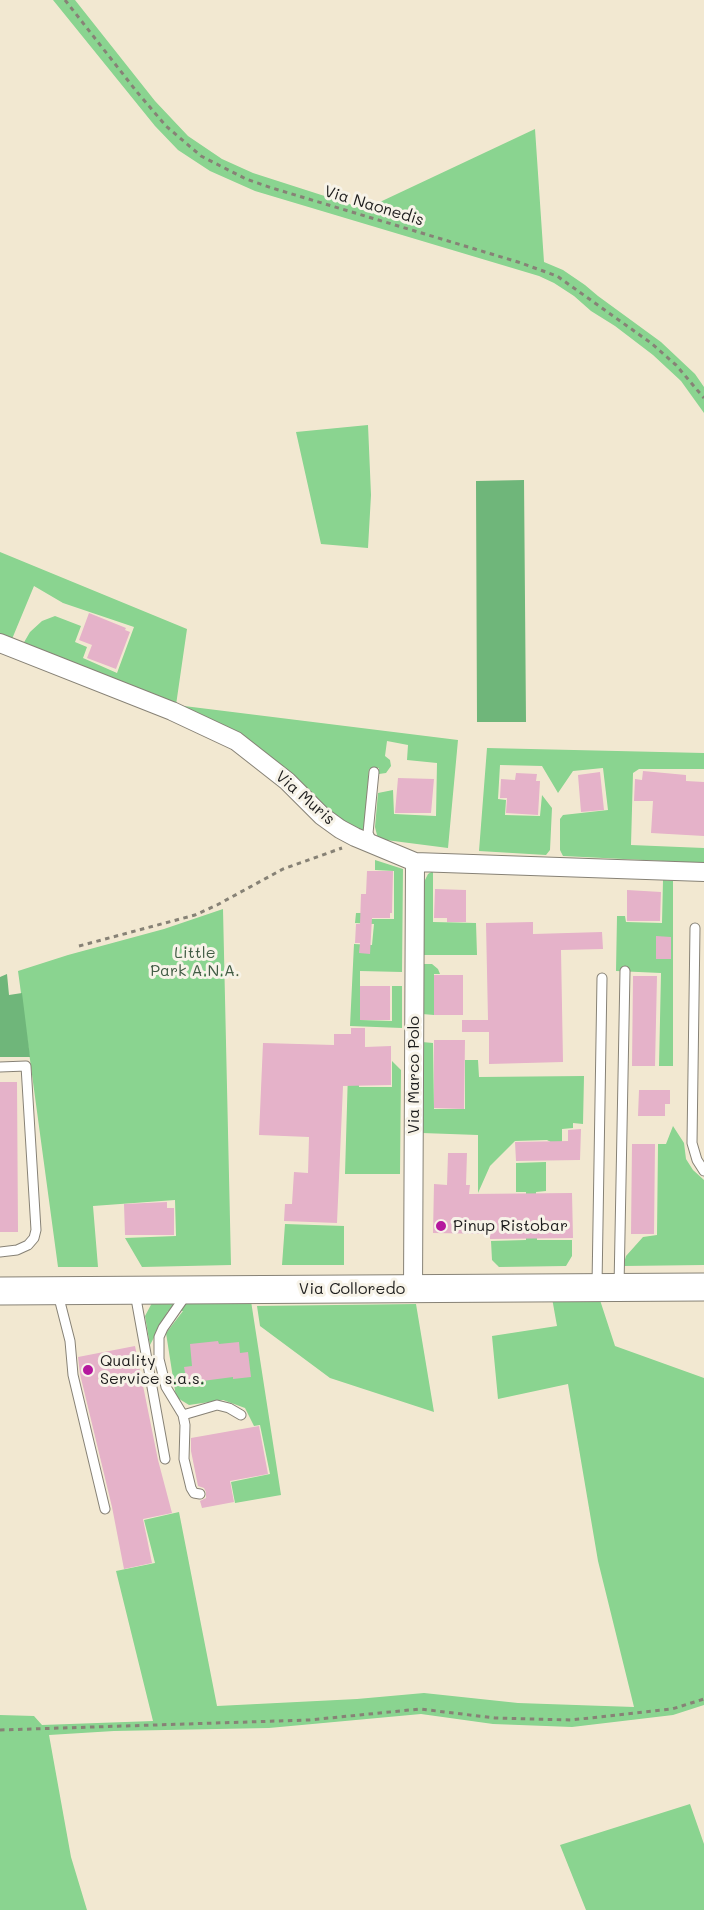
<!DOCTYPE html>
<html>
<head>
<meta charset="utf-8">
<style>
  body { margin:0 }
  canvas { display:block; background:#f2e8d1 }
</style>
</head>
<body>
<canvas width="704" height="1910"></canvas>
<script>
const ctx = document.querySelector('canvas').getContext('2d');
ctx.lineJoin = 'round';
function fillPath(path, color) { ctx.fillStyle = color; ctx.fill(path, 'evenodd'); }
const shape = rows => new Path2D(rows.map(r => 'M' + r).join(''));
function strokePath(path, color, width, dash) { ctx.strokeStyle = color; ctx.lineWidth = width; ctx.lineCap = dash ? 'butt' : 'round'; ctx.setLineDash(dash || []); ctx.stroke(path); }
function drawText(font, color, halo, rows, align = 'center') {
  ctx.font = font + ' Mali,sans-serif'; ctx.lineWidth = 6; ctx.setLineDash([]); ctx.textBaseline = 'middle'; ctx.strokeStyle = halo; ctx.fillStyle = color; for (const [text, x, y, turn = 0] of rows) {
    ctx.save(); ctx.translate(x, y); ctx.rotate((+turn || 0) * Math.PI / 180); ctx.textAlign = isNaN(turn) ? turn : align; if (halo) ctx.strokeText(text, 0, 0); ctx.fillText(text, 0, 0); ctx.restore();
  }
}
fillPath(shape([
  [53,0,75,0,155,101,188,136,222,159,253,173,365,209,535,129,544,262,563,270,585,285,598,296,661,342,695,374,704,387,704,413,681,381,653,355,615,326,591,311,574,296,554,283,539,276,255,191,210,171,178,150,155,126],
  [368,425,371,495,368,548,321,544,296,432],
  [0,552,187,629,176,705,458,740,448,848,378,839,375,827,378,793,393,790,394,814,436,816,437,763,407,760,408,745,387,741,385,756,390,760,391,766,386,773,379,774,379,768,369,769,364,829,358,834,338,822,255,748,23,644,30,632,42,621,55,616,81,626,75,642,87,647,83,658,117,673,134,627,63,603,34,586,12,639,0,634],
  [487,748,704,753,704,769,639,769,633,773,631,845,704,848,704,863,563,856,560,850,560,819,563,815,608,810,603,768,573,771,558,793,542,766,500,765,498,799,506,800,505,815,540,816,542,795,552,808,550,850,546,855,479,851],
  [375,860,403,869,402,972,360,971,360,1020,392,1021,392,986,402,986,402,1028,350,1026,354,944,372,945,374,924,355,923,356,913,365,913,365,919,394,919,394,871,375,870],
  [433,871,433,922,476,923,477,955,422,955,423,884,428,874],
  [663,880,673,881,673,1066,659,1066,661,973,616,971,617,916,625,916,626,922,662,923],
  [223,909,231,1265,142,1267,125,1238,176,1236,175,1200,93,1206,98,1267,58,1267,18,971,68,955,164,929],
  [422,964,432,964,438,969,440,974,434,974,434,1015,422,1014],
  [422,1042,433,1043,434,1109,465,1109,465,1060,478,1060,479,1077,584,1076,583,1124,573,1123,573,1128,562,1129,562,1148,547,1140,515,1141,490,1166,478,1193,478,1135,422,1133],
  [392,1061,401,1070,400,1174,345,1174,348,1072,358,1072,359,1087,392,1087],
  [673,1126,684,1143,686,1159,693,1170,704,1180,704,1265,623,1266,626,1256,643,1237,657,1235,658,1144,666,1144],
  [546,1162,546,1191,536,1192,537,1240,572,1240,572,1256,566,1266,499,1267,492,1260,491,1241,526,1240,526,1192,516,1192,516,1163],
  [285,1224,344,1226,344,1265,282,1265],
  [599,1297,615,1346,704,1378,704,1705,673,1715,572,1727,493,1724,421,1714,269,1728,114,1731,49,1735,71,1857,87,1910,0,1910,0,1715,34,1716,42,1725,153,1721,116,1571,155,1563,144,1520,179,1512,217,1706,357,1699,424,1693,518,1703,634,1707,598,1561,568,1384,498,1399,492,1336,557,1326,552,1298],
  [153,1301,251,1301,281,1495,235,1503,231,1482,270,1474,260,1425,254,1426,245,1408,223,1400,189,1405,176,1397,166,1333,183,1311,168,1311,150,1345,145,1316],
  [416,1304,434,1412,330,1378,260,1326,257,1306],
  [690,1804,704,1844,704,1910,586,1910,560,1845]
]), '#8ad490');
fillPath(shape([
  [524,480,526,722,477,722,476,481],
  [7,974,9,995,22,993,30,1057,0,1057,0,977]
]), '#6fb67a');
fillPath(shape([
  [89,613,126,628,125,630,130,632,116,669,87,658,92,645,79,640],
  [643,771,686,775,686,781,704,782,704,836,651,833,653,801,634,801,635,779,642,780],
  [600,772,604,810,581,812,578,775],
  [516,773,537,774,536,781,540,781,538,815,506,813,507,798,500,798,501,779,515,780],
  [398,778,434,779,431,813,395,813],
  [367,871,393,871,392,913,390,913,390,918,372,918,370,954,359,953,360,943,355,943,356,924,360,924,361,894,366,894],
  [435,889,466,890,466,922,447,922,447,918,434,918],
  [627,890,661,892,660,921,627,921],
  [533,922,533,934,602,932,603,949,561,950,563,1062,489,1064,489,1032,462,1032,462,1020,488,1020,486,923],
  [656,936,671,937,671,959,656,959],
  [434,975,463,975,463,1015,434,1015],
  [633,976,657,976,655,1066,632,1066],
  [360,986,390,986,390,1020,360,1020],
  [351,1028,365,1028,365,1047,391,1046,391,1085,343,1086,337,1223,284,1221,285,1204,292,1204,294,1172,308,1173,309,1137,259,1135,263,1043,334,1045,334,1034,351,1034],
  [434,1040,465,1040,464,1109,434,1108],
  [0,1082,17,1082,18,1232,0,1232],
  [639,1090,670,1090,670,1104,665,1104,665,1116,638,1116],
  [581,1129,580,1160,516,1161,515,1142,568,1141,568,1130],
  [632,1144,655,1144,654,1234,631,1234],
  [448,1153,467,1153,466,1185,470,1185,469,1194,572,1193,573,1238,490,1239,490,1234,433,1233,434,1184,447,1185],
  [167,1202,167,1208,174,1208,174,1235,125,1235,124,1204],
  [218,1341,219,1344,239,1342,240,1353,248,1352,251,1377,233,1379,233,1377,187,1383,184,1367,192,1366,190,1344],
  [135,1346,158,1460,172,1513,143,1519,152,1563,124,1569,112,1507,80,1374,78,1357],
  [259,1426,268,1474,230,1481,234,1502,202,1508,200,1501,206,1498,206,1492,204,1488,198,1486,191,1451,191,1438]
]), '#e5b2c9');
const service = shape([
  [372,842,368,833,374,772],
  [695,928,692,1143,697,1160,704,1171],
  [0,1067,26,1066,36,1230,34,1238,28,1245,17,1250,0,1252],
  [597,1285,602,978],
  [619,1287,625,971],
  [135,1293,165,1459],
  [58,1294,70,1341,73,1375,105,1509],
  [186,1295,163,1328,159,1337,159,1359,166,1387,183,1415,185,1425,184,1459,191,1488,194,1493,200,1494],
  [183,1415,217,1405,229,1408,241,1415]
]);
const minor = shape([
  [0,643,172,711,236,741,287,781,322,816,340,829,355,837,415,862,704,872],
  [413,1289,415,862]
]);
const secondary = shape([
  [0,1291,704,1287]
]);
strokePath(service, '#878276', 11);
strokePath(minor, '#878276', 20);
strokePath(secondary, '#878276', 29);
strokePath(shape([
  [65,0,137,92,166,126,201,156,246,179,272,188,518,262,557,276,651,343,676,365,704,398],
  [79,946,195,915,217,905,283,869,342,848],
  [0,1730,309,1720,420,1709,495,1718,571,1720,672,1709,704,1699]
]), '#878276', 3, [4.5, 4.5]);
strokePath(service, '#fff', 9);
strokePath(minor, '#fff', 18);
strokePath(secondary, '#fff', 27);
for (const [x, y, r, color] of [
  [441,1226,6,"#b5179e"],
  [88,1370,6,"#b5179e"]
]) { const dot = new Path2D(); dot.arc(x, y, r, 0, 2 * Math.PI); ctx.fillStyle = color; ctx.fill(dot); strokePath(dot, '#f7f3e8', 2); }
drawText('16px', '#1c1c1c', '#f7f3e8', [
  ["Via Naonedis",374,206,17],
  ["Via Muris",305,798,41],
  ["Via Marco Polo",414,1075,-90],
  ["Via Colloredo",352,1289]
]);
drawText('16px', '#425c45', '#f7f3e8', [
  ["Little",195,953],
  ["Park A.N.A.",195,971]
]);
drawText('16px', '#1c1c1c', '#f7f3e8', [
  ["Pinup Ristobar",453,1226],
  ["Quality",100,1361],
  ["Service s.a.s.",100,1379]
], 'left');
</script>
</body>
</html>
